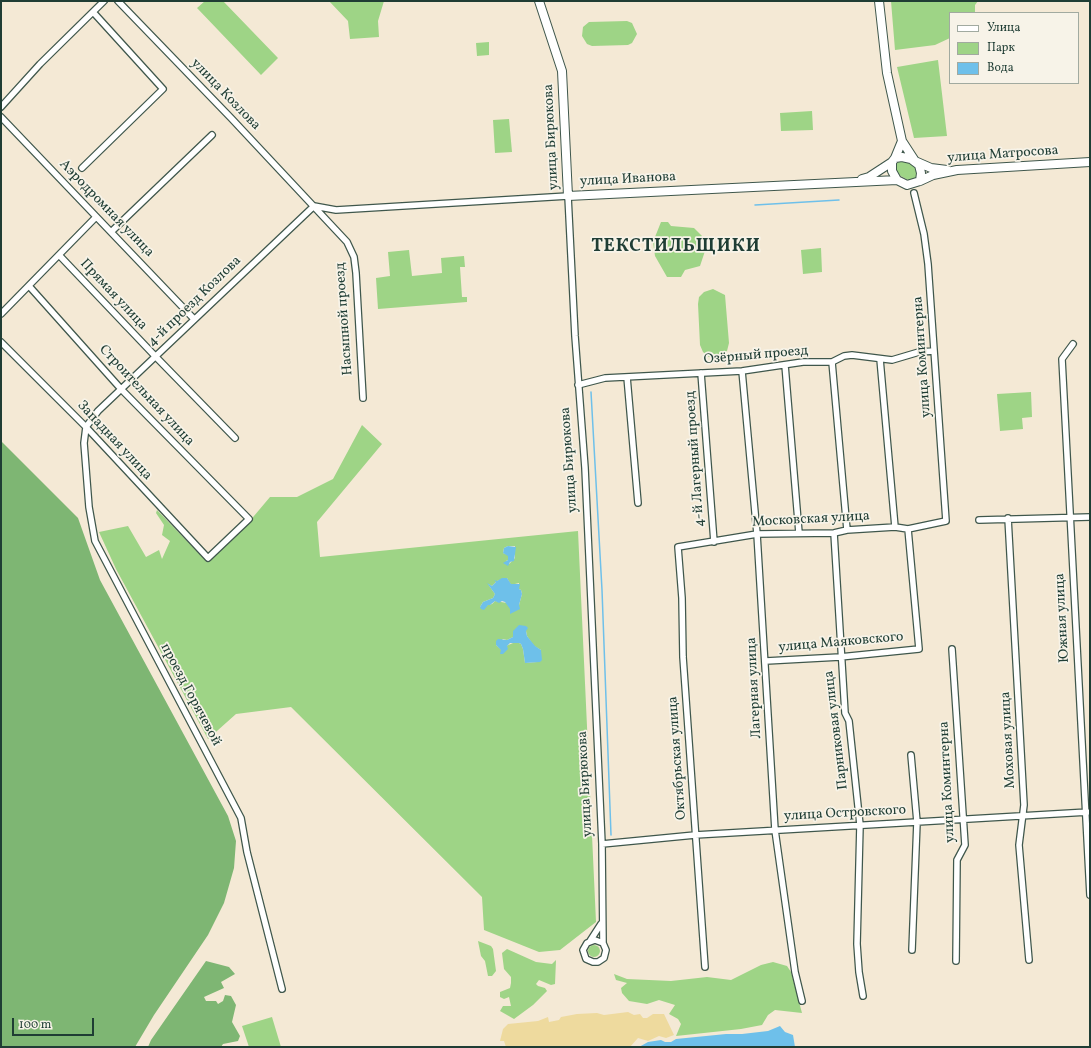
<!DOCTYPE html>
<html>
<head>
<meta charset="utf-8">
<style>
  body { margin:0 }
  #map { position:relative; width:1091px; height:1048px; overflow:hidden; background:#f4e9d5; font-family:Vollkorn,serif }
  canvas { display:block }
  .frame { position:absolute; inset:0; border:2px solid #1f3d34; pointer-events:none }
  .legend { position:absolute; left:949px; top:12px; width:130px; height:72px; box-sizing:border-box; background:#f7f3e8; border:1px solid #a1aaa0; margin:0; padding:5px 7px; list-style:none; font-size:12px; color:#1f3d34 }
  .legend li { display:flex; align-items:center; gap:8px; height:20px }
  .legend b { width:20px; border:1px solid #a1aaa0 }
  .scale { position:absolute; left:12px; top:1018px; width:82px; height:18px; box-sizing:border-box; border:2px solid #1f3d34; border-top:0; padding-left:5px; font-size:12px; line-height:14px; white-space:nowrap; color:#1f3d34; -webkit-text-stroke:3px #f7f3e8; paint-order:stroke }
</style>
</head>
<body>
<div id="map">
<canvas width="1091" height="1048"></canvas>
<div class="frame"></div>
<ul class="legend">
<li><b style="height:5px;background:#fff"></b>Улица</li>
<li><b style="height:11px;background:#9ed486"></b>Парк</li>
<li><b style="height:11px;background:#6ec0ea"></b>Вода</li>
</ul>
<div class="scale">100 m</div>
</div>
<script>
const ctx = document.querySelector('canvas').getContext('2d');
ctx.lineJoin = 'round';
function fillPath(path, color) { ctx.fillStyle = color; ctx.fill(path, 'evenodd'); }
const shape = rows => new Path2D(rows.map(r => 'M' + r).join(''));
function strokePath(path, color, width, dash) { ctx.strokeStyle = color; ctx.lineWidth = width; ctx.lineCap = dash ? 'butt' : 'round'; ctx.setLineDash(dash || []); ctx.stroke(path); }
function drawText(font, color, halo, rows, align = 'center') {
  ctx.font = font + ' Vollkorn,serif'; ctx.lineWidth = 3.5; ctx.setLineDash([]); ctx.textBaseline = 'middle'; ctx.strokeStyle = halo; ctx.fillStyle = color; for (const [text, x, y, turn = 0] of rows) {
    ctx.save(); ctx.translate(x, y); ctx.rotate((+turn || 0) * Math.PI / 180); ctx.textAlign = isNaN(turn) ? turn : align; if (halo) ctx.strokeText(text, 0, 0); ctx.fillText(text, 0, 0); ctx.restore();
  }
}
fillPath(shape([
  [205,1,223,1,278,58,261,75,197,8],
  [329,1,384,1,378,21,379,37,350,39,348,21],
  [891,1,978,1,975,5,975,13,950,13,950,38,935,45,895,50],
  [627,21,632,23,637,34,632,43,628,45,592,46,587,44,582,36,583,27,589,22],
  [489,42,489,55,477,56,476,43],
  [938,60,947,136,914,138,897,67],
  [812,111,813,130,781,131,780,113],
  [509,119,512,152,495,153,493,120],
  [899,161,907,161,917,168,916,179,910,181,897,174,895,166],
  [661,222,668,222,671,226,694,228,702,236,705,251,700,266,685,270,681,277,667,277,655,256,653,242],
  [821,248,822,272,803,274,801,250],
  [409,250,412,276,442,273,441,258,464,256,465,267,460,267,462,297,467,297,467,302,378,309,376,278,390,276,388,252],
  [713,289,725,295,729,343,727,351,716,358,709,357,703,352,700,345,698,304,699,297,704,292],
  [1031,392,1032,417,1022,418,1023,429,1000,431,997,394],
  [362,425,382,444,317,522,320,557,578,531,596,922,560,950,539,952,484,930,482,897,291,707,236,714,208,739,116,569,99,532,128,526,146,557,159,550,162,559,170,541,162,535,164,525,156,513,157,510,207,562,243,529,270,497,297,497,333,479],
  [508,546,515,546,515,558,509,564,506,561,508,560,508,555,503,553,504,548],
  [507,578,511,585,519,583,519,589,521,590,522,594,519,605,495,601,492,604,480,607,483,602,493,598,495,594,488,584,492,586,497,581],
  [526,631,527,636,534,646,541,650,541,659,537,662,525,663,523,649,521,644,519,643,513,643,506,646,504,652,496,645,503,639,507,640,513,637,514,633],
  [478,941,491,946,493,949,496,971,492,976,488,976,485,961,481,956],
  '588 951a6 6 0 1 1 12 0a6 6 0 1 1-12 0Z',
  [507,949,536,962,552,964,556,960,555,984,551,985,539,980,536,984,538,986,545,988,547,991,533,1005,514,1019,500,1011,503,1006,511,1006,509,997,504,999,500,997,500,992,510,988,511,983,511,977,504,969,502,953],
  [773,962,787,966,791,972,802,1013,775,1010,768,1015,762,1025,741,1029,676,1036,681,1024,678,1019,669,1014,675,1005,659,1000,647,1004,629,1001,622,993,621,988,627,983,616,980,614,974,627,979,671,981,707,977,731,980,761,965],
  [272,1017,281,1047,249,1047,242,1026]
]), '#9ed486');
fillPath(shape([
  [1,441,78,518,100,580,228,816,236,841,234,868,224,903,208,935,154,1015,135,1047,1,1046],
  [206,961,229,967,235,974,221,982,224,988,204,997,206,1001,216,1001,218,1004,223,1001,225,995,231,996,236,1005,232,1022,240,1036,238,1041,223,1044,221,1047,148,1047,151,1040]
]), '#7eb673');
fillPath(shape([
  [628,1012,634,1015,640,1014,643,1018,647,1018,653,1014,664,1014,674,1035,666,1038,659,1036,648,1041,638,1038,630,1047,506,1047,504,1041,500,1041,503,1029,508,1024,538,1021,548,1017,549,1022,559,1020,561,1017,577,1014,597,1013,604,1015]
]), '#eeda9e');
fillPath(shape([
  [508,546,516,547,514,561,510,562,508,566,503,563,508,560,508,556,503,553,504,548],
  [502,578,507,578,511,584,520,584,519,589,521,590,522,594,519,605,520,609,510,614,510,609,505,602,502,601,499,603,495,601,490,605,488,605,484,610,481,609,480,607,483,602,493,598,495,594,487,583,492,586,496,582,494,580,497,581],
  [519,625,526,626,528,628,526,631,527,636,535,646,541,650,542,660,540,662,525,663,523,649,521,644,519,643,510,643,507,646,508,649,503,654,500,654,501,650,496,645,496,641,498,639,507,640,513,637,513,631],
  [780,1026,785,1032,793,1035,795,1047,639,1047,648,1042,661,1040,665,1042,671,1042,676,1039,726,1034,742,1034,768,1031]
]), '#6ec0ea');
strokePath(shape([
  [755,205,839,200],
  [591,392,602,590,611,835]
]), '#6ec0ea', 1.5);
const street = shape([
  [118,1,231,118,347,242,354,257,356,273,363,398],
  [1,107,40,64,104,1],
  [1,117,194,319],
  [82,168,163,89,93,12],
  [314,206,336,210,568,196,575,336,585,468,602,844,603,943,606,950,604,958,598,962,593,962,586,959,583,950,587,943,595,940,603,943],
  [111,232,212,135],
  [59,255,156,357,235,438],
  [1,314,96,217],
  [1,342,86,427,208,558,249,519,121,389,29,286],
  [1073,344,1062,359,1090,895],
  [880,359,895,527],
  [832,362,847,530],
  [785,365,799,533],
  [742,371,757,534,775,830,795,972,802,1001],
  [701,373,714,542],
  [627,377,638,503],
  [578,385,605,378,742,371,803,362,832,362,844,356,852,355,892,360,919,352,934,351],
  [1008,518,1024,805,1019,845,1029,960],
  [979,520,1090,517],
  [834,533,845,713,849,721,860,825,857,944,859,972,863,996],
  [952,649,965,845,957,860,956,961],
  [766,661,840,657,919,649,908,529],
  [911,755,917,822,912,950],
  [602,844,695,835,1088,812],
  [590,941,601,924],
  [705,967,683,657,682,598,678,547,757,534,834,533,847,530,895,527,908,529,946,521,928,264,924,234,914,193],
  [282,989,247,852,241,818,95,541,89,507,84,443,86,427,98,411,314,206]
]);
const secondary = shape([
  [539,1,562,71,568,196,897,180],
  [879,1,887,73,902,141,895,158],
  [902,141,915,161,931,168,947,170],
  [902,157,911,159,919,165,921,173,920,181,907,185,897,180,892,171,892,162,895,158,902,157],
  [862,179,869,177,892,162],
  [920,181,933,175,957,170,1090,162]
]);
strokePath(street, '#3f574c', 8);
strokePath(secondary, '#3f574c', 10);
strokePath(street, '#fff', 5.5);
strokePath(secondary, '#fff', 8);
drawText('14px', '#1f3d34', '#f7f3e8', [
  ["улица Козлова",225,95,46],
  ["улица Бирюкова",552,137,-93],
  ["улица Матросова",1003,155,-4],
  ["улица Иванова",628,180,-3],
  ["Аэродромная улица",106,209,46],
  ["Прямая улица",113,295,47],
  ["4-й проезд Козлова",195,302,-44],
  ["Насыпной проезд",345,319,-94],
  ["Озёрный проезд",756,356,-5],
  ["улица Коминтерна",923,357,-94],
  ["Строительная улица",146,396,47],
  ["Западная улица",114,441,47],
  ["4-й Лагерный проезд",696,459,-94],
  ["улица Бирюкова",570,460,-94],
  ["Московская улица",811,520,-3],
  ["Южная улица",1063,618,-93],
  ["улица Маяковского",841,643,-5],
  ["Лагерная улица",755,688,-93],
  ["проезд Горячевой",190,695,62],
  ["Парниковая улица",837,730,-97],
  ["Моховая улица",1009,740,-93],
  ["Октябрьская улица",678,758,-94],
  ["улица Коминтерна",948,782,-93],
  ["улица Бирюкова",586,784,-93],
  ["улица Островского",845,814,-3]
]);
ctx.letterSpacing = '1px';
drawText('bold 18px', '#1f3d34', '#f7f3e8', [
  ["ТЕКСТИЛЬЩИКИ",676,248]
]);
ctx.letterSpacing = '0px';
</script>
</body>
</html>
